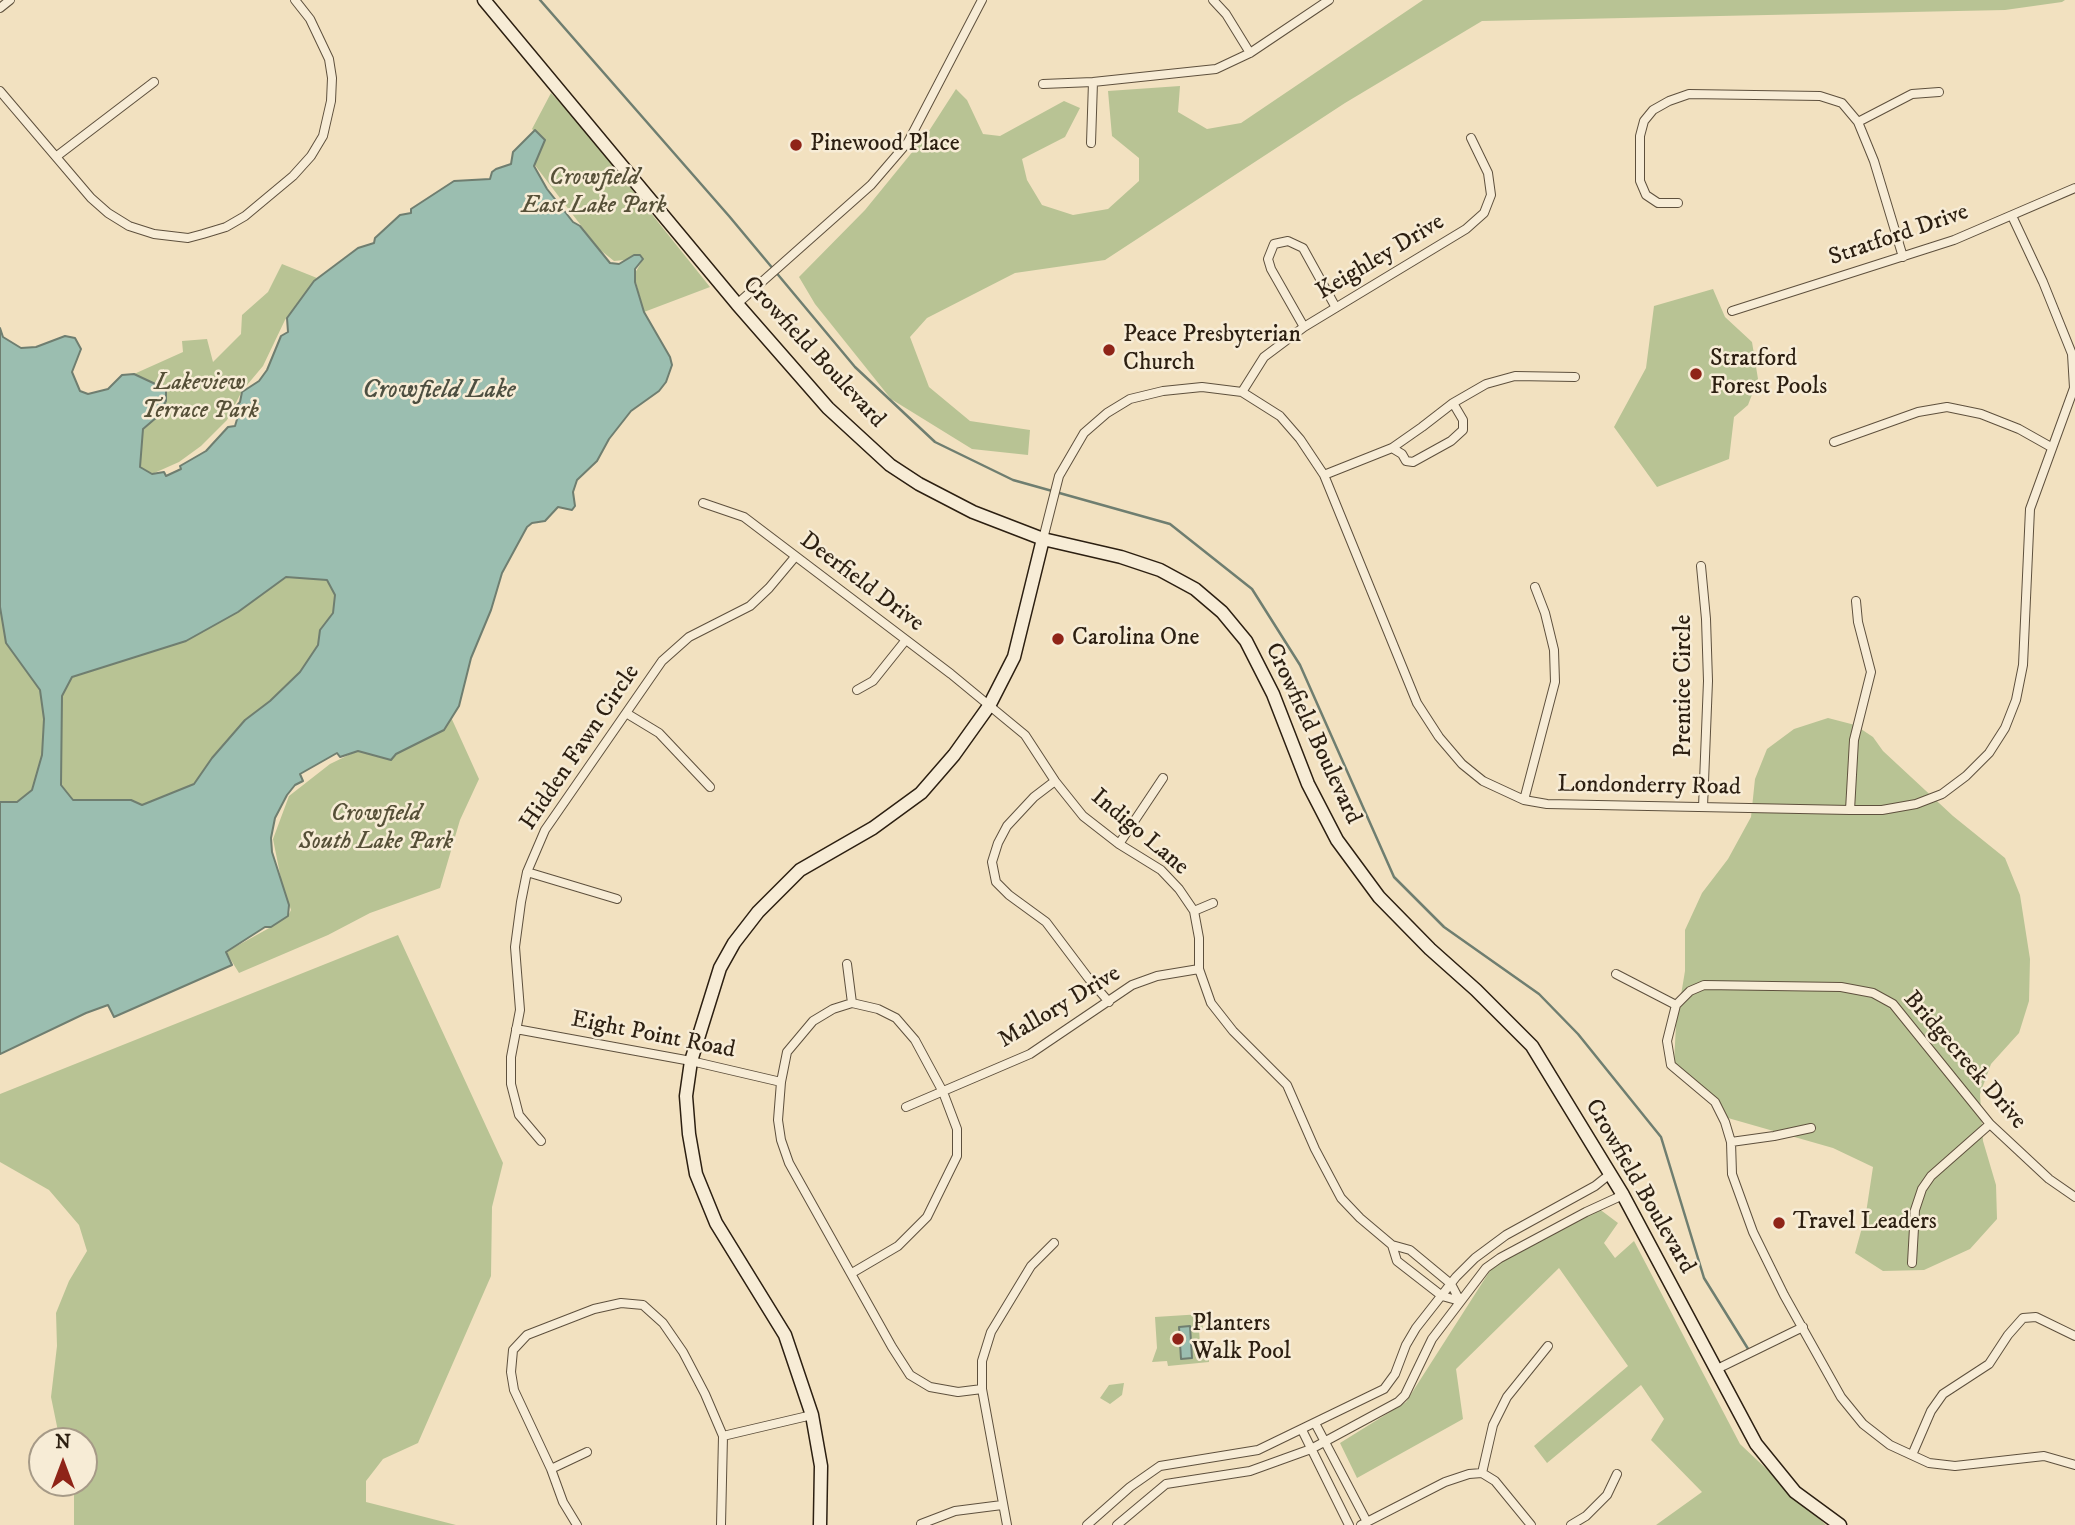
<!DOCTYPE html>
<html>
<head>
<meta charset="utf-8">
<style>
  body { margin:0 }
  #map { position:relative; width:2075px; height:1525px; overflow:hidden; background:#f2e1c0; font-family:"IM FELL DW Pica",serif }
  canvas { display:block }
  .north { position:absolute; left:28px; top:1427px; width:70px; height:70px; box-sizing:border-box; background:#f7ecd6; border:2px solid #a69a87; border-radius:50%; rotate:0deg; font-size:19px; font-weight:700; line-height:28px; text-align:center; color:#2c1f11 }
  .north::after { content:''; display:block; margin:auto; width:24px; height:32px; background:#8f2418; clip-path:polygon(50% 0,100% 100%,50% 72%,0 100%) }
</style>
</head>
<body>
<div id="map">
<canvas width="2075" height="1525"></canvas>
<div class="north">N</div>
</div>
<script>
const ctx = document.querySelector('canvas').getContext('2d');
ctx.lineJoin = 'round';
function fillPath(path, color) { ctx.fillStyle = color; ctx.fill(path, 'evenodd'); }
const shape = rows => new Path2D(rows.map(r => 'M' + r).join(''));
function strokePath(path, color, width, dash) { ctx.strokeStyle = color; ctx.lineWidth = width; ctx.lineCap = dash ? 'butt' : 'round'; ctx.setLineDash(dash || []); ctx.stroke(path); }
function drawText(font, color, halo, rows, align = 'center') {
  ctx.font = font + ' "IM FELL DW Pica",serif'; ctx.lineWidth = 5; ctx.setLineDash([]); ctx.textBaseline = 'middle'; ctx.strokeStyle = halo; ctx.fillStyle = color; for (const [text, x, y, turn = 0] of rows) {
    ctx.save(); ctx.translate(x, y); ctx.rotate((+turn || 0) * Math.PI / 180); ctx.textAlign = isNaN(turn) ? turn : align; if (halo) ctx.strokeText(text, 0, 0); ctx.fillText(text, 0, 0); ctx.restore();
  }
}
fillPath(shape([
  [1423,0,2065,0,2062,2,2005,10,1482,21,1345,103,1105,260,1015,273,927,318,910,337,929,387,970,421,1030,430,1028,455,972,449,891,399,815,304,799,277,865,210,927,134,956,89,967,100,983,134,1000,136,1064,101,1080,108,1065,137,1022,159,1027,180,1042,205,1073,215,1108,209,1139,181,1139,158,1112,136,1108,91,1180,86,1178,112,1207,129,1241,123],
  [551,93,578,122,710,287,644,312,634,275,643,259,639,255,624,260,614,261,599,249,534,164,535,154,544,140,532,129],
  [282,264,317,278,285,320,263,366,242,391,227,420,201,446,179,462,152,474,140,467,143,429,157,417,152,382,134,374,183,352,182,341,207,339,213,362,241,334,242,315,268,292],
  [1713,289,1725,317,1752,342,1758,379,1748,405,1734,417,1729,459,1657,487,1614,427,1646,368,1654,306],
  [286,577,327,580,335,595,333,613,320,630,318,645,300,672,270,701,245,721,212,758,194,784,142,806,131,800,73,800,61,785,62,696,72,677,186,641],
  [0,607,6,643,40,690,44,719,42,755,32,790,17,802,0,802],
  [450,715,479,779,460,820,440,888,370,913,328,935,239,973,226,952,271,927,288,916,291,910,282,884,273,839,289,796,330,764,367,746],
  [1828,718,1855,725,1873,737,1883,751,1953,816,2005,858,2020,895,2030,959,2029,1001,2019,1033,1991,1064,1980,1094,1983,1141,1996,1185,1997,1219,1970,1249,1924,1270,1883,1271,1855,1253,1866,1213,1873,1167,1833,1148,1728,1118,1697,1092,1674,1063,1676,1025,1685,971,1685,930,1702,893,1728,859,1751,817,1755,779,1767,749,1794,729],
  [398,935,503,1163,492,1207,491,1276,418,1443,383,1459,366,1481,366,1502,456,1525,74,1525,74,1483,84,1483,84,1441,60,1441,51,1397,57,1346,56,1313,69,1281,87,1251,79,1225,49,1190,0,1162,0,1094],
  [1598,1208,1618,1223,1604,1243,1615,1258,1634,1241,1740,1444,1826,1525,1656,1525,1702,1492,1651,1440,1664,1419,1641,1385,1547,1463,1534,1446,1628,1366,1559,1268,1456,1369,1463,1419,1357,1478,1340,1443,1406,1402,1493,1266],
  [1202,1314,1203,1330,1199,1330,1201,1356,1209,1356,1209,1362,1168,1366,1167,1361,1152,1362,1157,1348,1155,1317],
  [1124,1383,1122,1395,1110,1404,1100,1398,1109,1385]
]), '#b8c394');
const water = shape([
  [535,130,545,140,534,166,547,189,573,222,580,226,610,263,619,264,634,255,640,255,643,259,635,269,635,282,644,312,670,357,672,365,666,382,659,391,631,411,609,439,597,461,577,480,573,492,575,506,572,510,558,507,545,521,532,523,527,527,502,573,491,610,471,658,459,706,444,730,396,754,391,760,358,751,340,757,337,753,300,774,303,781,295,785,287,795,275,818,271,838,272,852,289,905,288,916,271,927,265,927,226,952,232,965,114,1017,108,1005,86,1013,0,1054,0,802,17,802,32,790,42,755,44,719,40,690,6,643,0,607,0,328,3,337,21,348,36,347,65,336,75,338,81,349,72,372,80,391,88,394,108,389,122,375,134,374,166,389,166,401,157,417,143,429,140,467,152,474,164,472,166,476,181,469,180,466,206,451,228,427,235,426,238,416,234,409,240,402,242,392,259,381,267,370,281,336,288,332,287,318,314,281,358,248,374,243,375,238,400,215,411,213,411,209,454,181,490,179,492,172,496,169,511,164,513,152,535,130],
  [286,577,327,580,335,595,333,613,320,630,318,645,300,672,270,701,245,720,212,758,194,784,142,805,131,800,73,800,61,785,62,696,72,677,186,641,238,612,286,577],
  [1190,1326,1192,1358,1181,1359,1179,1327,1190,1326]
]);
fillPath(water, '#9bbeb0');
strokePath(water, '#6f7e70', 2);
strokePath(shape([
  [540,0,729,216,855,367,935,442,1013,480,1170,524,1252,589,1300,665,1394,877,1444,927,1539,994,1578,1034,1661,1137,1704,1278,1750,1352]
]), '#6f7e70', 2.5);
const street = shape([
  [1213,0,1226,14,1250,53],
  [0,8,10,0],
  [1043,84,1093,82,1216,69,1250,53,1329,0],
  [0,91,91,198,108,213,129,226,154,234,188,238,203,234,226,227,245,216,293,176,311,156,323,136,331,101,332,78,329,59,310,19,295,0],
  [1858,122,1912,94,1939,92],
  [1091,143,1093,82],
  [57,156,154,82],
  [1678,203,1658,203,1646,195,1640,181,1640,136,1644,121,1653,110,1669,101,1689,94,1820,96,1842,103,1858,122,1874,161,1903,257],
  [737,304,871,185,908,142,982,0],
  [1732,311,1954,240,2075,188],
  [1304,327,1271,269,1268,259,1274,244,1288,241,1303,248,1335,306],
  [1242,392,1264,357,1304,327,1466,229,1484,213,1491,195,1488,173,1471,138],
  [1834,442,1918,412,1947,407,1981,414,2019,429,2051,447],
  [1392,448,1402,454,1406,461,1413,462,1451,441,1463,430,1463,420,1453,403],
  [1324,475,1392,448,1422,427,1453,403,1486,384,1515,376,1575,377],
  [703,503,744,517,951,674,1025,735,1055,781,1083,816,1119,844,1161,870,1179,889,1194,911,1199,938,1199,969,1211,1003,1233,1031,1287,1085,1315,1149,1341,1198,1360,1218,1392,1245,1410,1250,1451,1284,1460,1301,1442,1296,1397,1261,1392,1245],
  [1043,539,1059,476,1084,433,1107,413,1130,399,1163,391,1202,387,1242,392,1280,416,1300,439,1324,475,1417,703,1439,737,1462,764,1483,781,1524,800,1547,804,1850,810,1882,810,1916,804,1942,794,1966,776,1989,753,2005,728,2016,700,2023,665,2030,509,2074,388,2072,354,2043,282,2012,216],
  [1701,566,1706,619,1708,681,1703,807],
  [857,690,873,681,905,641],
  [626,713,659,733,710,787],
  [1055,781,1034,797,1007,826,998,843,992,862,996,882,1009,895,1046,922,1089,979,1109,1002],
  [1524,800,1555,682,1554,650,1545,613,1535,587],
  [1850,810,1854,740,1871,672,1858,622,1856,601],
  [1119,844,1163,778],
  [527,872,617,899],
  [1194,911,1213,903],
  [847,964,852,1003],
  [1616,974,1676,1005],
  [516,1029,691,1061,781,1082],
  [906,1107,1030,1054,1132,985,1157,976,1199,969],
  [541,1141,519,1115,511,1084,511,1057,520,1010,515,947,521,902,527,872,545,830,662,661,689,637,750,606,769,588,795,557],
  [1731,1142,1774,1136,1811,1128],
  [2075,1197,2049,1179,1990,1124,1893,1004,1873,993,1841,987,1704,985,1690,991,1676,1005,1667,1041,1671,1065,1715,1102,1725,1122,1731,1142,1732,1174,1753,1232,1784,1295,1841,1397,1863,1424,1890,1445,1929,1463,1955,1466,2044,1456,2075,1465],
  [1912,1263,1915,1210,1922,1189,1931,1176,1990,1124],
  [852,1273,898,1246,927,1217,957,1156,957,1129,943,1092,915,1040,896,1018,878,1009,852,1003,833,1009,813,1021,787,1052,781,1082,778,1120,781,1140,789,1163,892,1347,910,1375,930,1387,958,1392,982,1389],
  [1715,1370,1803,1327],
  [1315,1423,1367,1522],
  [1302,1430,1349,1525],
  [723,1436,812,1415],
  [1912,1455,1931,1411,1943,1394,1989,1364,2008,1335,2023,1318,2036,1317,2075,1336],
  [551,1469,587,1452],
  [1482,1473,1493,1425,1507,1397,1548,1346],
  [921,1524,955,1511,1002,1505],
  [577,1525,563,1502,551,1469,514,1390,511,1372,513,1350,527,1335,594,1309,621,1303,643,1305,663,1323,683,1352,705,1394,723,1436,721,1525],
  [1007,1525,982,1389,982,1361,991,1332,1031,1266,1054,1243],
  [1087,1525,1130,1487,1160,1466,1258,1450,1384,1389,1395,1374,1406,1345,1416,1328,1456,1277,1475,1258,1506,1235,1595,1186,1610,1174],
  [1117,1525,1166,1484,1250,1471,1311,1449,1398,1402,1405,1395,1432,1339,1486,1268,1500,1258,1586,1212,1623,1195],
  [1361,1525,1445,1482,1469,1474,1482,1473,1495,1481,1531,1525],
  [1571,1525,1586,1516,1607,1495,1617,1474]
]);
const secondary = shape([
  [484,0,737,304,828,408,890,465,919,484,973,512,1043,539,1121,557,1160,570,1195,589,1222,612,1246,641,1273,694,1308,784,1337,840,1379,897,1430,949,1476,990,1532,1046,1623,1195,1756,1444,1795,1492,1840,1525],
  [820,1525,821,1466,812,1415,785,1335,716,1223,696,1174,689,1134,686,1096,691,1061,720,968,734,943,758,912,800,870,873,828,921,793,954,755,989,706,1014,657,1043,539]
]);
strokePath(street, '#5e503d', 10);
strokePath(secondary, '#2c1f11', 15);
strokePath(street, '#f7ecd6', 8);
strokePath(secondary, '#f7ecd6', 12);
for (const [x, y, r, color] of [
  [796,145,7,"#8f2418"],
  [1109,350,7,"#8f2418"],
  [1696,374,7,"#8f2418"],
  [1058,639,7,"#8f2418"],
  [1779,1223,7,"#8f2418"],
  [1178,1339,7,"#8f2418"]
]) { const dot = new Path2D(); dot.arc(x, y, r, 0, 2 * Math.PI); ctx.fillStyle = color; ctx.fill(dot); strokePath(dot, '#f7ecd6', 2.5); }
drawText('24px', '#2c1f11', '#f7ecd6', [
  ["Pinewood Place",810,145],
  ["Peace Presbyterian",1123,336],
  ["Church",1123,364],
  ["Stratford",1710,360],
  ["Forest Pools",1710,388],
  ["Carolina One",1072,639],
  ["Travel Leaders",1793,1223],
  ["Planters",1192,1325],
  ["Walk Pool",1192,1353]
], 'left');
drawText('italic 24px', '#565038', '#f7ecd6', [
  ["Crowfield",594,179],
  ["East Lake Park",594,207],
  ["Lakeview",200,384],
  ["Terrace Park",200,412],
  ["Crowfield",376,815],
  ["South Lake Park",376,843]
]);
drawText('24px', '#2c1f11', '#f7ecd6', [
  ["Stratford Drive",1899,236,-19],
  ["Keighley Drive",1381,258,-31],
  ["Crowfield Boulevard",813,353,47],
  ["Deerfield Drive",861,583,37],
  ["Prentice Circle",1685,686,-90],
  ["Crowfield Boulevard",1312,734,65],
  ["Hidden Fawn Circle",581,748,-56],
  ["Londonderry Road",1649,787,1],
  ["Indigo Lane",1139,833,40],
  ["Mallory Drive",1060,1008,-31],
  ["Eight Point Road",653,1036,11],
  ["Bridgecreek Drive",1964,1061,49],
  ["Crowfield Boulevard",1639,1187,60]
]);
drawText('italic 26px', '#4d4f41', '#f7ecd6', [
  ["Crowfield Lake",439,392]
]);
</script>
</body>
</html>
